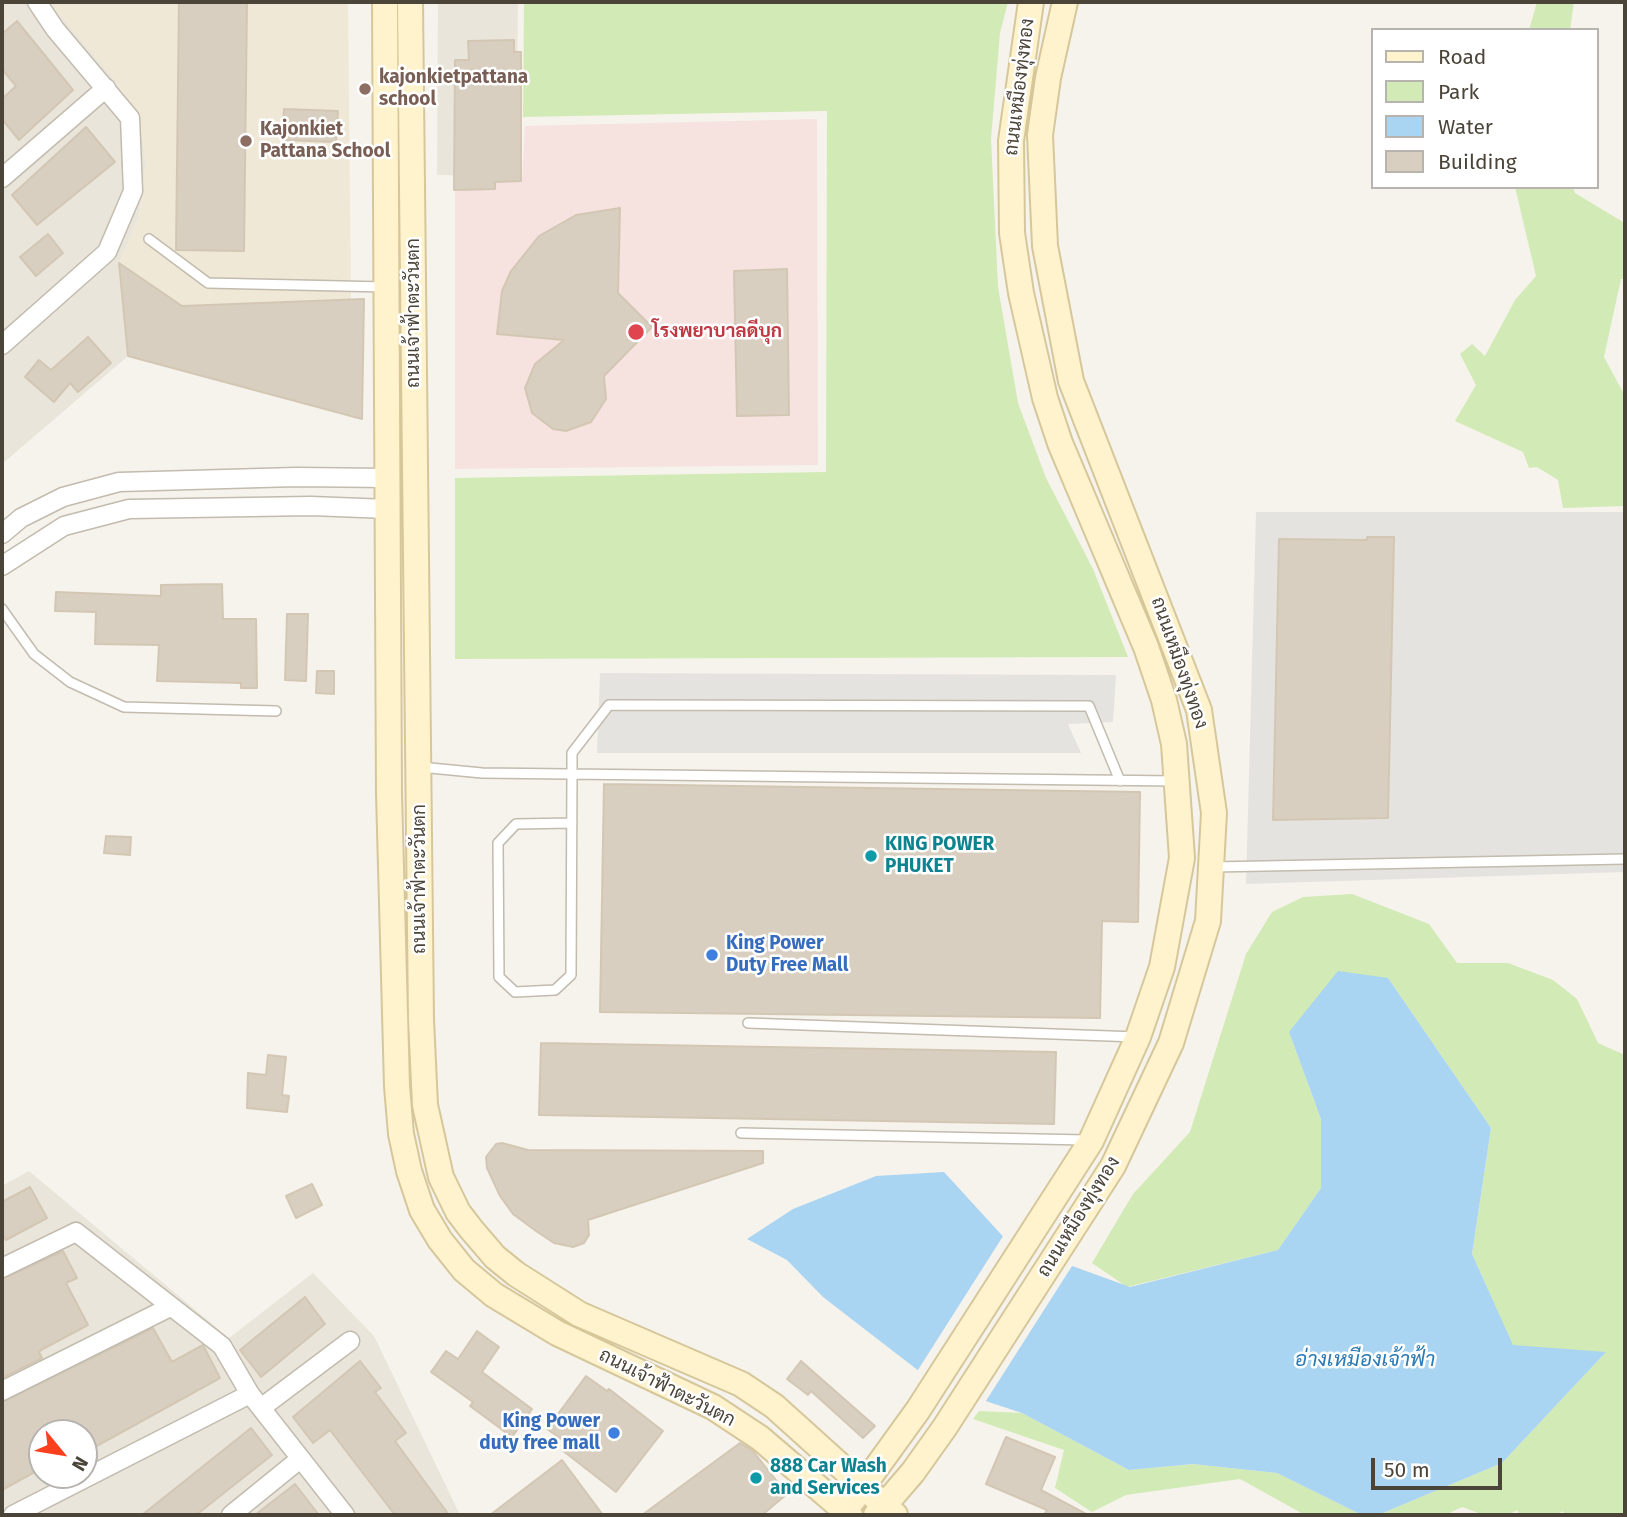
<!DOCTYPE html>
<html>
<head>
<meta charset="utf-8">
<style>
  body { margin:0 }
  #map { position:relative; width:1627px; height:1517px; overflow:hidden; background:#f6f3ec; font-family:"Fira Sans",sans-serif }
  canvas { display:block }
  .frame { position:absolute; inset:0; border:4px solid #4b4439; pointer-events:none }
  .legend { position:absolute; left:1371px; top:28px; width:228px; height:161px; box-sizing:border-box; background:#fff; border:2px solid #b7b4b0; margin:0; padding:9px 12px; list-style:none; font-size:21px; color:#4b4439 }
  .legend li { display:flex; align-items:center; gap:14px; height:35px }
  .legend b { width:35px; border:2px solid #b7b4b0 }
  .north { position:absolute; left:28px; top:1419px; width:70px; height:70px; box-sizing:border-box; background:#fff; border:2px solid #b7b4b0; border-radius:50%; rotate:120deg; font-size:19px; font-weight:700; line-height:28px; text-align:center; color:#4b4439 }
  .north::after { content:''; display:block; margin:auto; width:24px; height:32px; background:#fc3f1d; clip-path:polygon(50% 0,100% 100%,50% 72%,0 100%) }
  .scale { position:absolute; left:1371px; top:1458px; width:131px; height:32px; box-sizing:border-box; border:4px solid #4b4439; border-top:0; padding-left:9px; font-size:21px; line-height:24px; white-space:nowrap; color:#4b4439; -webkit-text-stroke:5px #fff; paint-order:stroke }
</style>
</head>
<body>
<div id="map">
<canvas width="1627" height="1517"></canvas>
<div class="frame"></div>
<ul class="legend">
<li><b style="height:9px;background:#fff3cd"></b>Road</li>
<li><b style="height:19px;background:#d2eab5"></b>Park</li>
<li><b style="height:19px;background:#a9d4f2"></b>Water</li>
<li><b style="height:19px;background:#d8cfc1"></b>Building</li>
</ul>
<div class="north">N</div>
<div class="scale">50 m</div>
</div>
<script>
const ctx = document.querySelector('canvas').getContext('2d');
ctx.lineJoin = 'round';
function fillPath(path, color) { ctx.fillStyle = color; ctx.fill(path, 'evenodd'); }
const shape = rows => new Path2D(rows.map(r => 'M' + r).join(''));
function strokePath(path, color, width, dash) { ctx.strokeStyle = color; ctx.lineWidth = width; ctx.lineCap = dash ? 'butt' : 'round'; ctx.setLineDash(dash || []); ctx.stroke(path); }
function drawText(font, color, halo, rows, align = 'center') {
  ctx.font = font + ' "Fira Sans",Sarabun,sans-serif'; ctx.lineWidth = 5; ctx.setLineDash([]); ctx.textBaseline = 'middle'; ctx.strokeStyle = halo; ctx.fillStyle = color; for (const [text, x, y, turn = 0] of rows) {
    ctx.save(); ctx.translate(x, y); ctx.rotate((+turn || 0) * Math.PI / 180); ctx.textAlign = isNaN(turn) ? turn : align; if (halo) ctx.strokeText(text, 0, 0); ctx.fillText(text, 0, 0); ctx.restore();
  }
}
fillPath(shape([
  [2,2,52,2,53,6,115,80,140,120,146,163,139,218,119,263,128,356,2,464],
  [438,2,518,2,516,176,437,175],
  [29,1171,229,1338,313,1273,374,1336,460,1515,2,1515,2,1186],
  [42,1433,84,1433,84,1475,42,1475]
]), '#eae5da');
fillPath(shape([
  [52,2,348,2,351,300,182,306,119,263,139,218,146,163,140,120,115,80,52,6]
]), '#efe8d6');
fillPath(shape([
  [817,119,818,465,455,469,455,182,522,182,525,126]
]), '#f6e3e0');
fillPath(shape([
  [524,2,1008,2,1000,33,991,139,998,287,1018,403,1046,478,1093,569,1128,657,455,659,455,478,826,472,827,111,523,117],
  [1537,2,1574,2,1570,30,1529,30],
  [1515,187,1573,187,1575,193,1623,222,1625,220,1625,279,1621,279,1604,357,1625,396,1625,506,1563,508,1558,480,1537,467,1529,468,1523,452,1455,421,1476,385,1460,354,1472,344,1485,356,1515,300,1536,276],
  [1352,894,1429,924,1457,963,1508,963,1553,980,1577,999,1598,1043,1625,1055,1625,1515,1564,1515,1563,1511,1556,1515,1520,1515,1517,1510,1508,1515,1484,1515,1462,1507,1445,1515,1378,1515,1502,1463,1605,1353,1513,1346,1472,1254,1491,1128,1388,978,1289,1032,1321,1119,1321,1188,1278,1250,1127,1287,1092,1263,1133,1194,1190,1132,1246,954,1272,912,1303,897],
  [979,1411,1022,1413,1129,1470,1193,1464,1277,1473,1362,1515,1305,1515,1240,1479,1126,1495,1092,1512,1055,1488,1064,1450,973,1419]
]), '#d2eab5');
fillPath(shape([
  [1256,512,1625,512,1625,872,1246,884],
  [600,673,1116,675,1113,722,1068,724,1081,753,597,753]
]), '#e5e3e0');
fillPath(shape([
  [1338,971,1388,978,1491,1128,1472,1254,1513,1345,1606,1352,1502,1463,1378,1515,1362,1515,1277,1473,1193,1464,1129,1470,1022,1413,937,1385,823,1297,787,1260,747,1239,793,1209,876,1176,944,1172,1009,1243,1130,1287,1278,1250,1321,1188,1321,1119,1289,1032]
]), '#a9d4f2');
fillPath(shape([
  [1005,1233,1011,1240,1074,1263,984,1404,936,1388,916,1373]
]), '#f6f3ec');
const building = shape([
  [179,2,247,2,244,251,176,250,179,2],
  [17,21,73,90,19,140,2,119,2,99,16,86,2,69,2,34,17,21],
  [514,40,514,52,521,52,521,181,495,182,495,189,454,190,455,60,469,60,468,41,514,40],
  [284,109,338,111,336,142,282,140,284,109],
  [86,127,115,162,37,225,12,195,86,127],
  [620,208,618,293,652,327,604,376,606,399,591,422,566,431,553,429,532,413,525,388,535,364,564,340,497,334,502,291,511,271,539,236,576,215,620,208],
  [48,234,63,253,36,276,20,257,48,234],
  [119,263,182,306,364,299,362,419,128,356,119,263],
  [787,269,789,415,737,416,734,271,787,269],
  [88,337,111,363,78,392,70,383,54,402,25,377,39,360,51,370,88,337],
  [1367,537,1394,537,1388,818,1273,820,1279,539,1367,540,1367,537],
  [222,584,223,619,256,619,257,688,241,688,241,683,157,681,159,645,95,644,96,612,55,611,56,592,161,596,161,585,222,584],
  [287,614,308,614,306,681,285,680,287,614],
  [317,671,334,671,334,694,316,693,317,671],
  [604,784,1140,792,1138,922,1102,921,1100,1018,600,1012,604,784],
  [106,836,131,837,130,855,104,853,106,836],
  [541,1043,1056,1052,1054,1124,539,1115,541,1043],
  [268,1055,286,1057,282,1095,289,1096,287,1112,247,1108,248,1073,266,1075,268,1055],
  [502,1143,528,1150,763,1151,763,1163,588,1220,589,1235,584,1243,573,1247,554,1243,536,1231,513,1214,500,1196,487,1168,486,1157,496,1144,502,1143],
  [312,1184,322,1205,296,1218,286,1196,312,1184],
  [30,1187,47,1218,6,1240,2,1232,2,1202,30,1187],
  [63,1251,77,1278,66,1283,88,1325,41,1350,39,1352,42,1358,2,1378,2,1279,63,1251],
  [305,1297,325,1324,261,1377,240,1350,305,1297],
  [153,1328,172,1362,203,1345,220,1378,84,1453,84,1433,42,1433,42,1468,2,1490,2,1402,153,1328],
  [477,1331,499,1347,482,1372,532,1409,512,1437,470,1406,473,1402,431,1372,446,1351,458,1359,477,1331],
  [360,1361,381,1388,375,1392,406,1433,395,1441,449,1515,395,1515,330,1430,313,1443,293,1417,360,1361],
  [801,1361,875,1426,863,1438,811,1391,808,1395,787,1379,801,1361],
  [586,1376,607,1391,609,1389,663,1431,616,1492,562,1450,567,1443,547,1429,586,1376],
  [251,1428,272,1455,196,1515,142,1515,251,1428],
  [1006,1437,1055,1457,1041,1490,1088,1515,1044,1515,1047,1510,986,1484,1006,1437],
  [740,1443,752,1450,787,1494,762,1515,642,1515,740,1443],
  [562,1460,603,1515,490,1515,562,1460],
  [295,1484,319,1515,255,1515,295,1484]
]);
fillPath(building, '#d8cfc1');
strokePath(building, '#d3c7b4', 2);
const lane = shape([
  [149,239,208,283,385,287],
  [2,609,34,654,70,682,124,707,276,711],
  [420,767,482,773,1176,781],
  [572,823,516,824,498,843,499,977,515,992,555,990,571,975,572,774,572,753,609,705,1089,706,1120,781],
  [1213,867,1625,859],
  [748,1023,1137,1037],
  [741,1133,1086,1140]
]);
const street = shape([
  [2,178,106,88],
  [2,345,107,252,133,191,130,118,55,29,37,2],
  [2,534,21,518,63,497,119,482,296,477,387,478],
  [2,566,64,526,129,509,311,506,388,509],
  [2,1268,76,1232,222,1346,250,1394,345,1515],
  [2,1391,170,1307],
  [261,1408,350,1341],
  [13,1515,250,1394],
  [231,1515,300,1459]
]);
const secondary = shape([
  [385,2,389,794,397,1086,401,1134,409,1171,422,1210,440,1240,464,1270,494,1295,557,1333,713,1407,760,1438,850,1515],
  [410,2,421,1020,425,1105,441,1177,458,1212,471,1229,495,1257,516,1274,579,1314,741,1384,774,1406,895,1515],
  [853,1500,918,1410,1091,1141,1138,1037,1162,967,1182,858,1174,744,1164,700,1146,647,1060,443,1045,398,1021,293,1012,233,1011,141,1031,2],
  [876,1515,913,1472,945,1427,1113,1166,1171,1043,1208,921,1214,813,1199,710,1071,381,1045,246,1040,135,1048,78,1065,2]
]);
strokePath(lane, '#c2bbae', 12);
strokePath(street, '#c2bbae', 21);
strokePath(secondary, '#d6c79b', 28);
strokePath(lane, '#fff', 9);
strokePath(street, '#fff', 18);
strokePath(secondary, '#fff3cd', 24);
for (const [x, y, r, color] of [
  [365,89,7,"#8d6e63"],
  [246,141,7,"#8d6e63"],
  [636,332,9,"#e0444e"],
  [871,856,7,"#0f9aa8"],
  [712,955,7,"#3f7fe0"],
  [614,1433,7,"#3f7fe0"],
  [756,1478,7,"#0f9aa8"]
]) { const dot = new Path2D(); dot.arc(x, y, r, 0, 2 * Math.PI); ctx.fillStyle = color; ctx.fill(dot); strokePath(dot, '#fff', 2.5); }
drawText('bold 19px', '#785e54', '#fff', [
  ["kajonkietpattana",379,78],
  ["school",379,100],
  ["Kajonkiet",260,130],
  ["Pattana School",260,152]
], 'left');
drawText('19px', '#4b4439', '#fff', [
  ["ถนนเหมืองทุ่งทอง",1020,87,-83],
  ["ถนนเจ้าฟ้าตะวันตก",414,313,-90],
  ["ถนนเหมืองทุ่งทอง",1179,663,71],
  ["ถนนเจ้าฟ้าตะวันตก",420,879,-90],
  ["ถนนเหมืองทุ่งทอง",1079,1217,-58],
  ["ถนนเจ้าฟ้าตะวันตก",667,1388,27]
]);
drawText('bold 19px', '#be3a42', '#fff', [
  ["โรงพยาบาลดีบุก",652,332]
], 'left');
drawText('bold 19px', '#0d838f', '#fff', [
  ["KING POWER",885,845],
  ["PHUKET",885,867],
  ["888 Car Wash",770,1467],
  ["and Services",770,1489]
], 'left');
drawText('bold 19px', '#366cbe', '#fff', [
  ["King Power",726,944],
  ["Duty Free Mall",726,966],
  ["King Power",600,1422,"right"],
  ["duty free mall",600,1444,"right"]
], 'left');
drawText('italic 21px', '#2e7ab2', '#fff', [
  ["อ่างเหมืองเจ้าฟ้า",1365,1360]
]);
</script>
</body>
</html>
